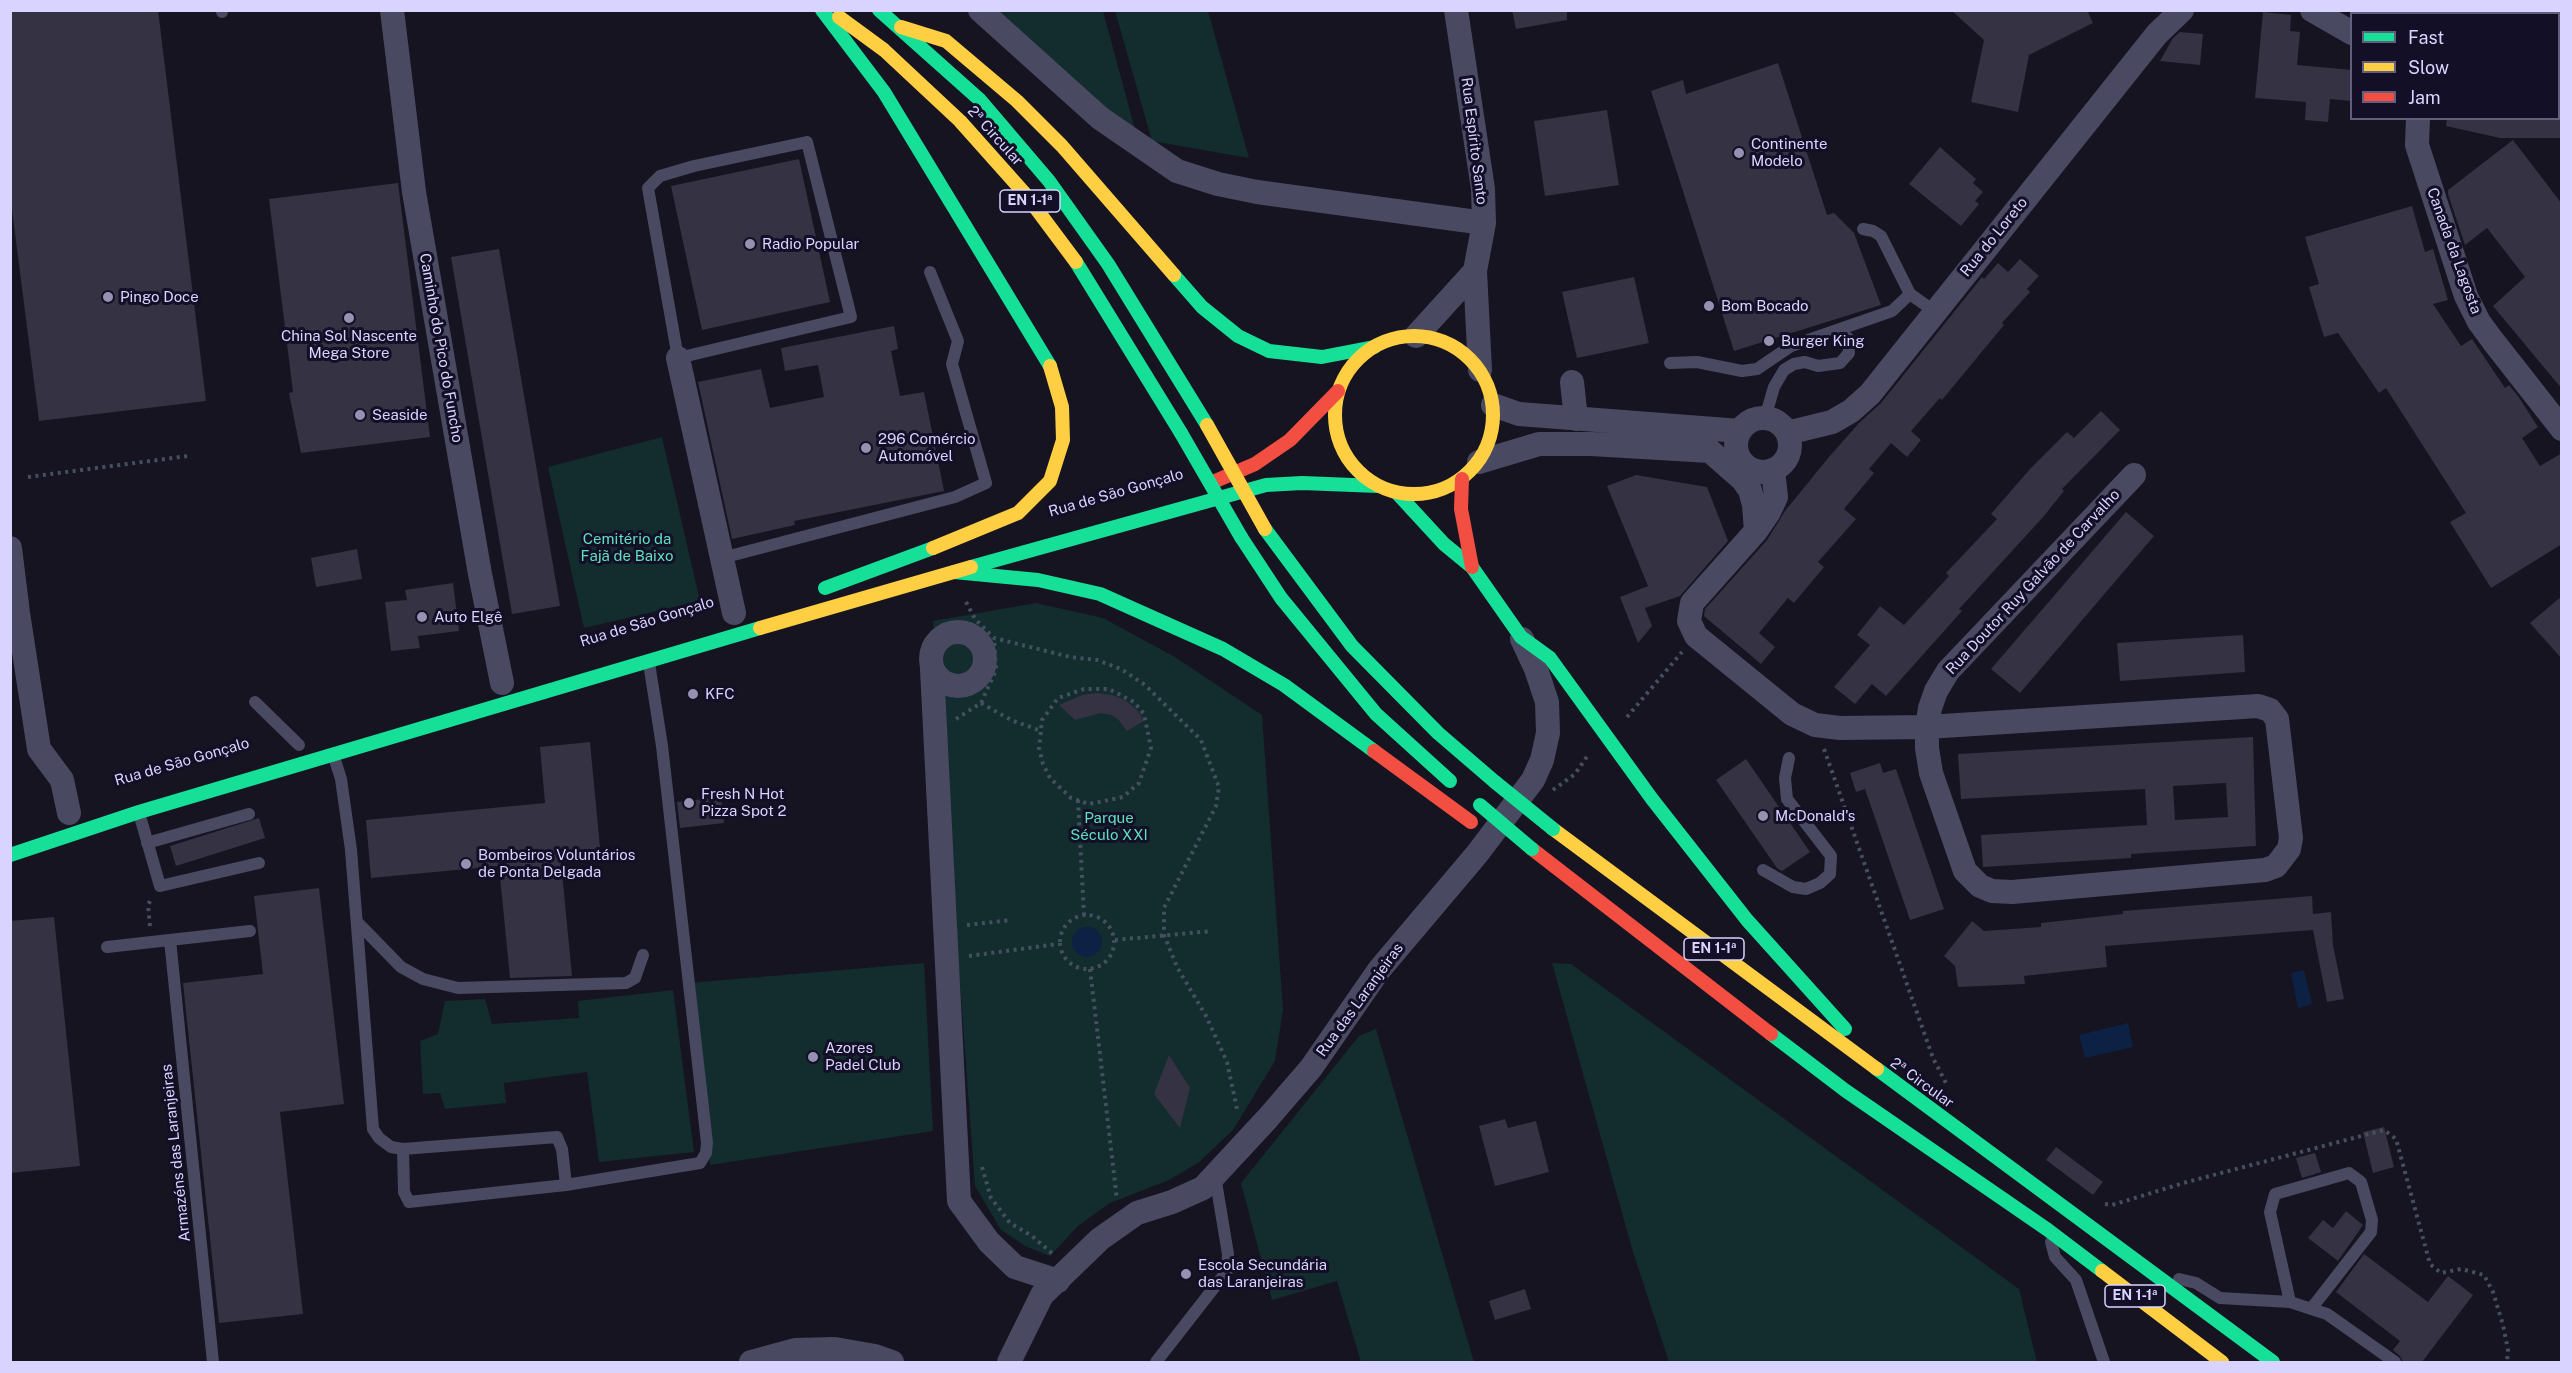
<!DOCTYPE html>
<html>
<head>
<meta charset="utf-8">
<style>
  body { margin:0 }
  #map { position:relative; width:2572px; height:1373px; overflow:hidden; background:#161421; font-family:"Public Sans",sans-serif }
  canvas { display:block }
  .frame { position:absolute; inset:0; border:12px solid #d9d4ff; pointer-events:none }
  .legend { position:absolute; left:2350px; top:12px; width:210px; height:108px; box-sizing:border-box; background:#130f26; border:2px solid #625e7d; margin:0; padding:8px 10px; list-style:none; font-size:18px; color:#d9d4ff }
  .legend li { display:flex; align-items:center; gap:12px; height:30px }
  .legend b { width:30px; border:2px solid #625e7d }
</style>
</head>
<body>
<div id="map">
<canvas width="2572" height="1373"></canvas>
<div class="frame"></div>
<ul class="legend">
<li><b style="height:8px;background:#16e098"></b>Fast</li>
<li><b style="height:8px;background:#ffcf43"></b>Slow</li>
<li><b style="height:8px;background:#f24e42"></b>Jam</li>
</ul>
</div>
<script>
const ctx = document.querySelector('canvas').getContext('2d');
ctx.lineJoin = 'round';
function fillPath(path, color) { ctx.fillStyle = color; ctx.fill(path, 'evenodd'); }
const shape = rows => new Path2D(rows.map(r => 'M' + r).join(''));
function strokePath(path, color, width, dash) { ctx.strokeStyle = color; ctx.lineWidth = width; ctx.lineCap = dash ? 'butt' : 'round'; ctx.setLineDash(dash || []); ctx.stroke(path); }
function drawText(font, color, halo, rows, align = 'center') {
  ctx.font = font + ' "Public Sans",sans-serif'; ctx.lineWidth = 6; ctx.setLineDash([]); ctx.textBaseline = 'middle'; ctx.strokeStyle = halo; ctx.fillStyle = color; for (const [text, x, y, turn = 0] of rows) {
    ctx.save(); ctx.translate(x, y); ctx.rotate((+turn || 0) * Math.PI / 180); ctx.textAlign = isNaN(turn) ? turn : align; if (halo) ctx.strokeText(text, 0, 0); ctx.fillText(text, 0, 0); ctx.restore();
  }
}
fillPath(shape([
  [994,11,1103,11,1137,137],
  [1115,11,1208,11,1249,158,1152,141],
  [2464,11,2561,11,2561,44,2559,44,2558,14,2465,14],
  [662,437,700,601,584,628,548,467],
  [1036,603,1103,618,1175,657,1262,715,1283,1010,1275,1061,1233,1130,1198,1163,1169,1180,1110,1203,1078,1226,1050,1256,1025,1246,1001,1230,975,1186,933,621],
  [924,963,933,1131,710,1165,689,983],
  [1552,963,1571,964,2019,1289,2037,1362,1669,1362,1633,1252],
  [673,990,694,1152,599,1162,587,1072,504,1083,506,1103,445,1109,440,1093,423,1094,420,1041,438,1034,445,1001,485,999,492,1024,579,1018,578,1001],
  [1376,1029,1474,1362,1361,1362,1337,1281,1272,1300,1241,1183,1359,1036]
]), '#132c2d');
fillPath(shape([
  '1072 942a15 15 0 1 1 30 0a15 15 0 1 1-30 0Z',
  [2304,970,2312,1004,2298,1008,2291,973],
  [2128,1023,2133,1047,2085,1058,2079,1035]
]), '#0d2144');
fillPath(shape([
  [10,10,158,10,206,401,39,421,10,194],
  [1512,10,1567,10,1567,20,1516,29],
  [1951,10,2087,10,2093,23,2029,55,2018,112,1971,102,1984,40],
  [2263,12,2291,15,2290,31,2300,32,2297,65,2352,70,2352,101,2330,99,2328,122,2305,120,2306,102,2255,98],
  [2180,32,2203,34,2200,65,2160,61,2173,38],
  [1778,63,1827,215,1834,213,1854,233,1881,305,1734,351,1651,91,1683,80,1686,94],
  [1607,110,1619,185,1545,196,1534,121],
  [2447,118,2562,118,2562,138,2500,138,2446,126],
  [2513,140,2562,204,2562,389,2493,306,2525,277,2487,228,2465,245,2448,194,2448,190],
  [1940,147,1976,179,1973,183,1983,192,1975,201,1979,204,1961,226,1909,184],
  [799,159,830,302,702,330,671,186],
  [398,183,430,437,301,453,289,393,293,392,269,199],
  [2412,206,2425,252,2433,249,2448,300,2433,304,2461,346,2472,339,2505,388,2509,385,2518,396,2538,427,2522,438,2540,466,2562,453,2562,544,2491,588,2450,522,2466,513,2386,388,2379,393,2338,333,2324,337,2309,287,2319,284,2305,237],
  [499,249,560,606,512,614,451,257],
  [2020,259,2039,276,2027,289,2030,292,2002,323,2004,325,1942,400,1940,398,1911,431,1921,440,1907,457,1891,443,1869,469,1874,473,1844,509,1856,519,1818,562,1824,567,1794,603,1788,598,1759,633,1775,647,1761,664,1704,616,1705,609,1767,540,1785,511,1829,457,1859,423,1881,403,1982,277,1984,279,1998,263,2008,272],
  [1634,277,1649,343,1577,358,1562,292],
  [894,326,898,349,891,351,900,396,924,392,944,491,794,521,795,525,732,539,698,382,761,369,770,408,824,397,818,365,785,371,781,348],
  [2101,411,2120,430,2062,489,2064,491,2044,516,1959,609,1962,611,1886,696,1872,684,1855,704,1834,687,1870,645,1857,635,1880,606,1904,625,1949,576,1946,573,1997,519,1991,514,2030,469,2067,432,2074,438],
  [1636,475,1707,487,1728,541,1680,596,1645,608,1652,626,1638,643,1620,597,1648,586,1607,486],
  [2126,512,2154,536,2020,693,1991,669],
  [357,549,362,579,316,587,311,558],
  [453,583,459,631,418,636,420,648,391,651,385,602,407,600,405,590],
  [2562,596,2562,659,2530,623],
  [2243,635,2245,672,2120,681,2117,643],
  [1097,693,1112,695,1125,700,1138,711,1144,721,1127,731,1118,719,1111,715,1101,713,1075,720,1059,705,1082,695],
  [2253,737,2256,846,2131,854,2131,858,1983,867,1981,835,2147,825,2145,789,1961,799,1958,754],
  [2226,783,2228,817,2175,820,2173,786],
  [590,742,601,858,561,862,572,976,510,978,499,866,371,878,366,820,545,803,540,747],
  [1746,759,1810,852,1782,871,1777,868,1716,780],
  [1880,763,1883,773,1896,769,1944,909,1910,920,1865,789,1856,792,1850,773],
  [721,797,724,823,680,828,677,802],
  [259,818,265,838,176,866,170,846],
  [319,888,344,1104,280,1112,303,1314,219,1323,183,983,263,974,254,896],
  [2312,896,2313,914,2331,912,2333,945,2344,999,2327,1002,2313,930,2105,946,2107,967,2024,976,2025,984,1958,987,1955,966,1944,956,1972,921,1984,931,2041,927,2041,923,2123,914,2123,911],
  [54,917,80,1166,10,1173,10,921],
  [1169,1055,1190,1088,1180,1128,1154,1094],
  [1505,1119,1508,1128,1536,1121,1549,1172,1495,1186,1479,1126],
  [2384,1127,2394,1167,2373,1173,2363,1132],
  [2056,1147,2103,1182,2093,1195,2046,1160],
  [2315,1153,2321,1172,2302,1178,2296,1158],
  [2346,1211,2363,1225,2338,1261,2308,1238,2323,1220,2333,1228],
  [2364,1254,2428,1302,2448,1276,2473,1295,2422,1362,2403,1362,2400,1356,2393,1350,2400,1341,2336,1292],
  [1525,1289,1531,1309,1495,1320,1489,1301]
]), '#343243');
strokePath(shape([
  [28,477,188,456],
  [966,602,975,619,994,638,1070,657,1097,660,1121,669,1145,685,1201,740,1219,787,1216,806,1164,908,1164,935,1177,967,1206,1016,1227,1062,1237,1109],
  [981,703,1011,720,1041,731,1039,748,1043,764,1050,778,1071,798,1089,804,1123,797,1139,783,1151,748,1144,714,1134,702,1109,689,1084,689,1058,698,1042,720,1041,730],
  [1627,717,1682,652],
  [956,719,981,703,996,670,994,638],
  [1824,749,1933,1058,1947,1085],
  [1553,790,1575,774,1588,755],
  [1078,800,1084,915],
  '1060 942a27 27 0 1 1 54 0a27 27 0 1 1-54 0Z',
  [967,925,1011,920],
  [150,926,148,905,151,899],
  [1115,940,1212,931],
  [969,956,1058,944],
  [1090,969,1117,1200],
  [982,1167,991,1198,1010,1223,1032,1236,1054,1255],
  [2105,1204,2112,1205,2187,1182,2384,1130,2396,1139,2430,1264,2441,1273,2461,1269,2484,1275,2493,1292,2503,1325,2508,1350,2507,1362]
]), '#44505f', 4, [3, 4.5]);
strokePath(shape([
  [222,12,222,10],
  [807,142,851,317,678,358,648,188,660,176,694,166,807,142],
  [1863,229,1873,231,1881,236,1910,294,1934,311],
  [1670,363,1697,362,1742,371,1757,369,1791,346,1892,311,1910,294],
  [1765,418,1774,387,1784,370,1794,364,1805,362,1818,366,1840,363,1849,353,1848,338],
  [722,558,955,497,986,483,952,364,958,341,930,272],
  [255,702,299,745],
  [334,757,341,779,351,850,373,1129,379,1138,391,1147,403,1149,557,1137,562,1149,566,1185,700,1163,706,1153,707,1143,662,746,649,663],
  [139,813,160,886,259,863],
  [147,843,249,814],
  [1763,870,1793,887,1806,889,1820,883,1830,874,1831,856,1787,799,1785,778,1789,758],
  [358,923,401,967,423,979,458,988,626,983,635,978,643,955],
  [170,940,213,1362],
  [107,947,250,931],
  [403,1149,404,1192,409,1202,566,1185],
  [2051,1242,2055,1257,2076,1280,2104,1362],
  [2179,1279,2196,1283,2220,1298,2290,1302,2327,1314,2395,1362],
  [2290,1302,2270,1212,2275,1194,2349,1173,2361,1182,2372,1220,2371,1232,2311,1309],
  [1156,1362,1227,1271,1228,1254,1215,1176]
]), '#4a4962', 12);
strokePath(shape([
  [392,10,414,192,480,574,502,683],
  [980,10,1100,118,1177,171,1218,184,1257,192,1484,223],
  [1456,10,1483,189,1484,223,1475,271,1480,370],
  [2312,10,2352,33],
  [2558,89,2562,89],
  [2418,118,2417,145,2466,296,2479,322,2493,341,2562,429],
  [1416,336,1475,271],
  [678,358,734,613],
  [1572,382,1576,419],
  [1493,405,1519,414,1740,431],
  '1736 445a27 27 0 1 1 54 0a27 27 0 1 1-54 0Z',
  [1787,433,1832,422,1851,411,1870,394,2157,34,2182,10],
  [1479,462,1539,444,1591,444,1710,451,1743,480,1750,490,1754,505,1756,531],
  [1773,470,1776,497,1769,512,1756,531,1692,603,1689,621,1696,636,1792,714,1815,725,1840,728,1927,727,2258,706,2270,710,2277,719,2291,838,2289,849,2276,866,2265,870,2012,892,1992,891,1980,886,1965,871,1931,773,1927,748,1927,727,1930,708,1936,691,1948,671,2134,475],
  [10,548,18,613,39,749,62,780,69,813],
  '931 659a27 27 0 1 1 54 0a27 27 0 1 1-54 0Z',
  [932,669,959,1201,989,1242,1015,1267,1058,1281],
  [751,1362,795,1350,835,1349,875,1356,892,1362],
  [1009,1362,1042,1295,1100,1239,1137,1213,1172,1202,1203,1188,1267,1119,1311,1068,1379,970,1477,854,1533,780,1542,760,1548,733,1547,702,1536,669,1522,639]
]), '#4a4962', 24);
strokePath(shape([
  [822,10,884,92,1050,366],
  [879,10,980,100,1049,181,1108,264,1207,425],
  [1076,262,1181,433],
  [1174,275,1202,307,1238,336,1269,351,1322,357,1374,347],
  [1397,493,1444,544,1472,567,1521,637],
  [1265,529,1352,646,1438,733,1495,782],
  [1241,537,1281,598,1376,714,1450,781],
  [971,567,1266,485,1302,483,1378,486],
  [954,572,1038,580,1100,594,1223,649,1284,685,1374,751],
  [825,588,933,548],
  [1521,637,1550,658,1652,799,1747,920,1845,1029],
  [10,855,139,812,760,628],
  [1771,1034,1846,1091,2048,1230,2102,1271],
  [1877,1069,2273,1362]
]), '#16e098', 14);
strokePath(shape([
  [839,17,884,50,960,121,1026,195,1076,262],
  [901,27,946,41,1017,101,1062,146,1174,275],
  '1335 415a79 79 0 1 1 158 0a79 79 0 1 1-158 0Z',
  [933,548,1018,513,1050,481,1063,440,1062,407,1050,366],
  [760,628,971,567],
  [1553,829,1877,1069],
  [2102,1271,2222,1362]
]), '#ffcf43', 14);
strokePath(shape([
  [1462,479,1461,509,1472,567],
  [1213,482,1255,464,1290,440,1338,391],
  [1374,751,1471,822],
  [1532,849,1771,1034]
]), '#f24e42', 14);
strokePath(shape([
  [1181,433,1241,537],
  [1495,782,1553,829],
  [1480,805,1532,849]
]), '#16e098', 14);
strokePath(shape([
  [1207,425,1265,529]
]), '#ffcf43', 14);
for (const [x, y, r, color] of [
  [1739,153,6,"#9591b1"],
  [750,244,6,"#9591b1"],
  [108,297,6,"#9591b1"],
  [1709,306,6,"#9591b1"],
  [349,318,6,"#9591b1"],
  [1769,341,6,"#9591b1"],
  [360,415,6,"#9591b1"],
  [866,448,6,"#9591b1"],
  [422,617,6,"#9591b1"],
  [693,694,6,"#9591b1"],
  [689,803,6,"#9591b1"],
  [1763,816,6,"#9591b1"],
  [466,864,6,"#9591b1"],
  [813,1057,6,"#9591b1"],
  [1186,1274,6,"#9591b1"]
]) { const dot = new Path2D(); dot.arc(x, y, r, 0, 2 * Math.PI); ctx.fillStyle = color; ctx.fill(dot); strokePath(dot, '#130f26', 2); }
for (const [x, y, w] of [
  [1030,201,60],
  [1714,949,60],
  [2135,1296,60]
]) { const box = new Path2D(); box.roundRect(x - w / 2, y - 11, w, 22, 4.5); ctx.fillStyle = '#130f26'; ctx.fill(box); strokePath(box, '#d9d4ff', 1.5); }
drawText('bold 14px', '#d9d4ff', null, [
  ["EN 1-1ª",1030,201],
  ["EN 1-1ª",1714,949],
  ["EN 1-1ª",2135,1296]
]);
drawText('15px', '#d9d4ff', '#130f26', [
  ["2ª Circular",995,136,48],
  ["Rua Espírito Santo",1474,141,83],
  ["Rua do Loreto",1994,237,-51],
  ["Canada da Lagosta",2454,251,70],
  ["Caminho do Pico do Funcho",441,348,80],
  ["Rua de São Gonçalo",1116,493,-16],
  ["Rua Doutor Ruy Galvão de Carvalho",2033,582,-47],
  ["Rua de São Gonçalo",647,622,-17],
  ["Rua de São Gonçalo",182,762,-16],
  ["Rua das Laranjeiras",1360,1000,-54],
  ["2ª Circular",1922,1083,36],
  ["Armazéns das Laranjeiras",176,1153,-96]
]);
drawText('15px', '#d9d4ff', '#130f26', [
  ["Continente",1751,144],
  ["Modelo",1751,161],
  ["Radio Popular",762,244],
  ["Pingo Doce",120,297],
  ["Bom Bocado",1721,306],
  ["China Sol Nascente",349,336,"center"],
  ["Mega Store",349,353,"center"],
  ["Burger King",1781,341],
  ["Seaside",372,415],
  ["296 Comércio",878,439],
  ["Automóvel",878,456],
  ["Auto Elgê",434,617],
  ["KFC",705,694],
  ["Fresh N Hot",701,794],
  ["Pizza Spot 2",701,811],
  ["McDonald's",1775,816],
  ["Bombeiros Voluntários",478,855],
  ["de Ponta Delgada",478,872],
  ["Azores",825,1048],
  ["Padel Club",825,1065],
  ["Escola Secundária",1198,1265],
  ["das Laranjeiras",1198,1282]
], 'left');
drawText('15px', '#5fe0c0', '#130f26', [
  ["Cemitério da",627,539],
  ["Fajã de Baixo",627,556],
  ["Parque",1109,818],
  ["Século XXI",1109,835]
]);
</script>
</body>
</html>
